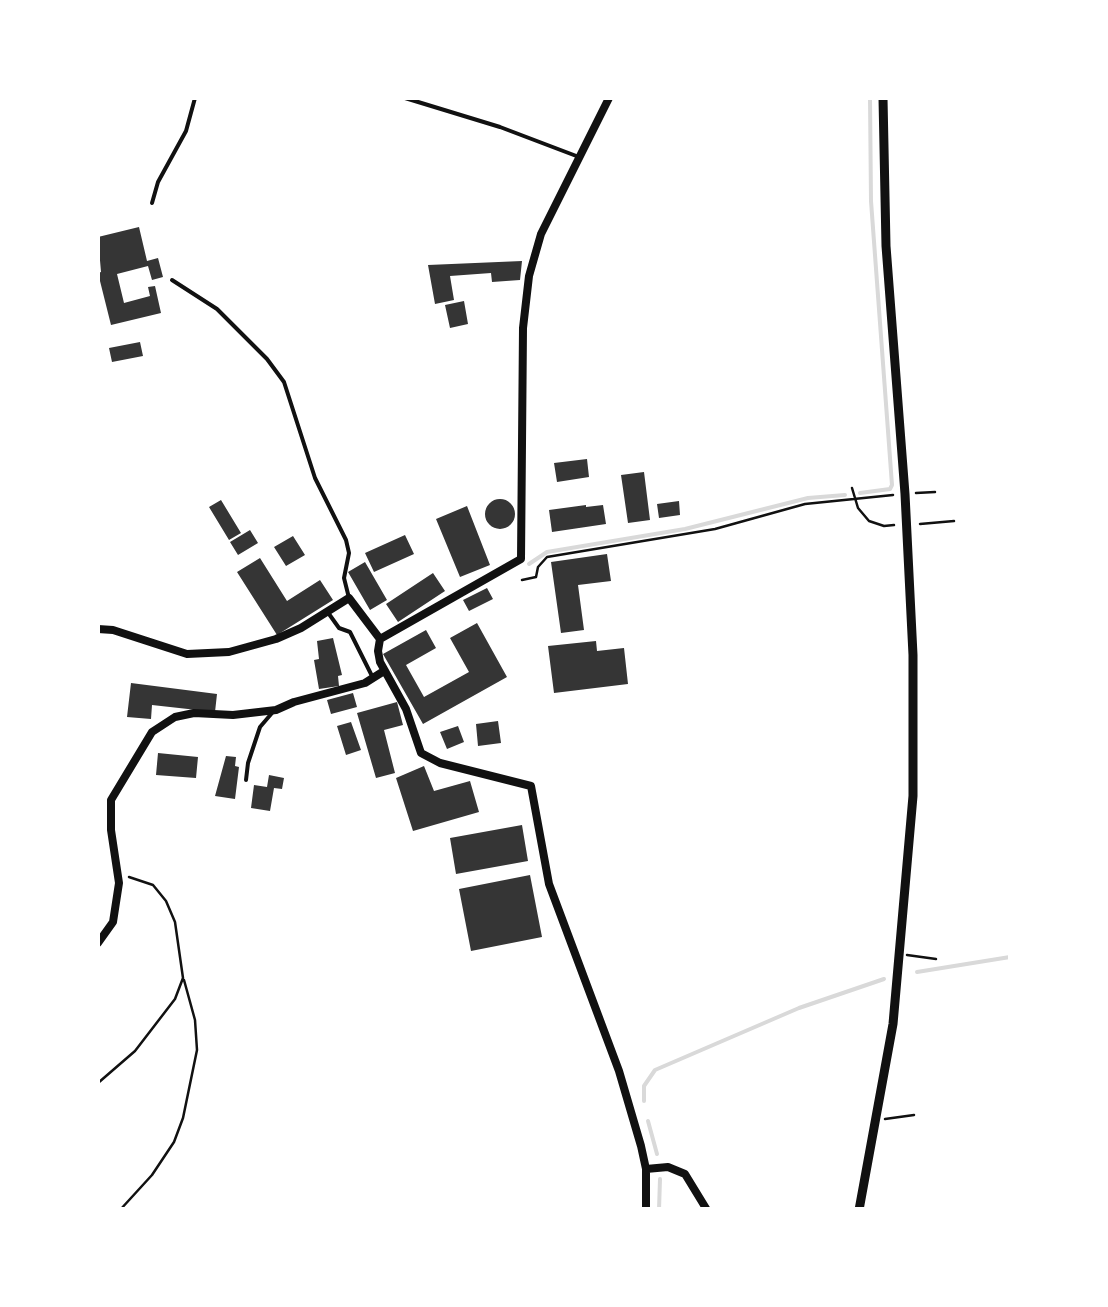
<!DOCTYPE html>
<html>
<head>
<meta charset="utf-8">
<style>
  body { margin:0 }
  #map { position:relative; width:1108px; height:1307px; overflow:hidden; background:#fff; font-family:"PT Serif",serif }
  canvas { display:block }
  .frame { position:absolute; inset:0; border:100px solid #fff; pointer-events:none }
</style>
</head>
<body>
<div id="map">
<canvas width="1108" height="1307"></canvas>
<div class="frame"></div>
</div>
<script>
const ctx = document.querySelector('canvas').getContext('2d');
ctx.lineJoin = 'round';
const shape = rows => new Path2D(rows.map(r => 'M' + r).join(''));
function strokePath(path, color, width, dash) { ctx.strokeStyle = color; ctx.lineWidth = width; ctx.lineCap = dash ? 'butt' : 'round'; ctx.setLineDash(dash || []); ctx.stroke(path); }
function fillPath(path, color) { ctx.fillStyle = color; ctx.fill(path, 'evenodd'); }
strokePath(shape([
  [860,493,890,489,892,485,871,201,870,98],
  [529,564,547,552,685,529,808,498,845,495],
  [917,972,1010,957],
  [644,1101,644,1086,655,1070,799,1008,884,979],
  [648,1121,657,1154],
  [659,1210,660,1179]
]), '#d9d9d9', 4);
fillPath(shape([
  [139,227,147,261,158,258,163,277,152,280,148,266,117,274,124,303,150,296,148,287,155,286,161,313,111,325,98,273,101,272,98,237],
  [522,261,520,280,492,282,491,273,450,276,454,300,435,304,428,265],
  [464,301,468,324,450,328,445,305],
  [140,342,143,356,112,362,109,348],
  [587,459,589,477,557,482,554,463],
  [644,472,650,520,628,523,621,475],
  '485 514a15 15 0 1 1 30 0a15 15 0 1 1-30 0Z',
  [221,500,241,533,229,540,209,507],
  [679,501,680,515,659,518,657,504],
  [586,505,586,507,603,505,606,524,552,532,549,510],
  [467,506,490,565,460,577,436,519],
  [250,530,258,543,238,555,230,542],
  [405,535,414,554,374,572,365,553],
  [293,536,305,555,286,566,274,547],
  [607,554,611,581,578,585,584,630,561,633,551,562],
  [260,558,287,601,320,580,333,600,277,635,237,572],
  [365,562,387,600,370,610,348,572],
  [433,573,445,591,398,622,386,604],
  [487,588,493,599,469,611,463,600],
  [477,623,507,677,423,724,383,654,426,630,436,648,406,665,424,697,469,672,450,638],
  [333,638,342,675,338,676,339,686,319,689,314,660,319,659,317,641],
  [596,641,597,651,624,648,628,684,554,693,548,646],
  [131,683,217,694,215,712,152,705,151,719,127,717],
  [353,693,357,707,331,714,327,700],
  [397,702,403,725,384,730,395,773,376,778,357,713],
  [498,721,501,743,478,746,476,724],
  [351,722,361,750,346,755,337,726],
  [458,726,464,742,447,749,440,732],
  [158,753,198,757,196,778,156,775],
  [226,756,236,757,235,766,239,767,235,799,215,796],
  [424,766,434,791,470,781,479,812,413,831,396,778],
  [269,775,284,778,282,789,274,788,270,811,251,808,254,785,267,787],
  [522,825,528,861,456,874,450,838],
  [530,875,542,937,471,951,459,889]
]), '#353535');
strokePath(shape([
  [852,488,858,508,869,521,884,526,894,525],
  [916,493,935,492],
  [920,524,954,521],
  [522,580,536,577,538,567,547,557,715,529,805,504,893,495],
  [907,955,936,959],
  [98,1083,135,1051,175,999,183,978,175,922,166,901,153,885,129,877],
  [885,1119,914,1115],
  [120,1210,152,1175,174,1142,183,1118,197,1050,195,1020,184,980]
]), '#111', 2.5);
strokePath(shape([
  [405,98,500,127,579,157],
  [152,203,158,182,186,131,195,98],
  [172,280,217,309,267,359,284,382,315,478,346,540,349,553,344,578,349,598],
  [329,614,339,628,350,632,373,678],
  [246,780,248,763,260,727,272,713]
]), '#111', 4);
strokePath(shape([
  [98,629,113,630,187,654,229,652,276,639,301,628,349,598,380,639,378,651,380,662,406,709,421,753,440,763,531,786,549,884,619,1071,641,1146,646,1169,646,1210],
  [380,639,521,559,523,328,529,276,541,234,609,98],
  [98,943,113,922,119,883,111,830,111,800,152,732,175,717,194,713,233,715,276,710,294,702,365,683,384,671],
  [646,1169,668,1167,685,1174,707,1210]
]), '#111', 8);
strokePath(shape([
  [859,1210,893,1024,913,796,913,655,905,494,886,246,883,98]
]), '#111', 9);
</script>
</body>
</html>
